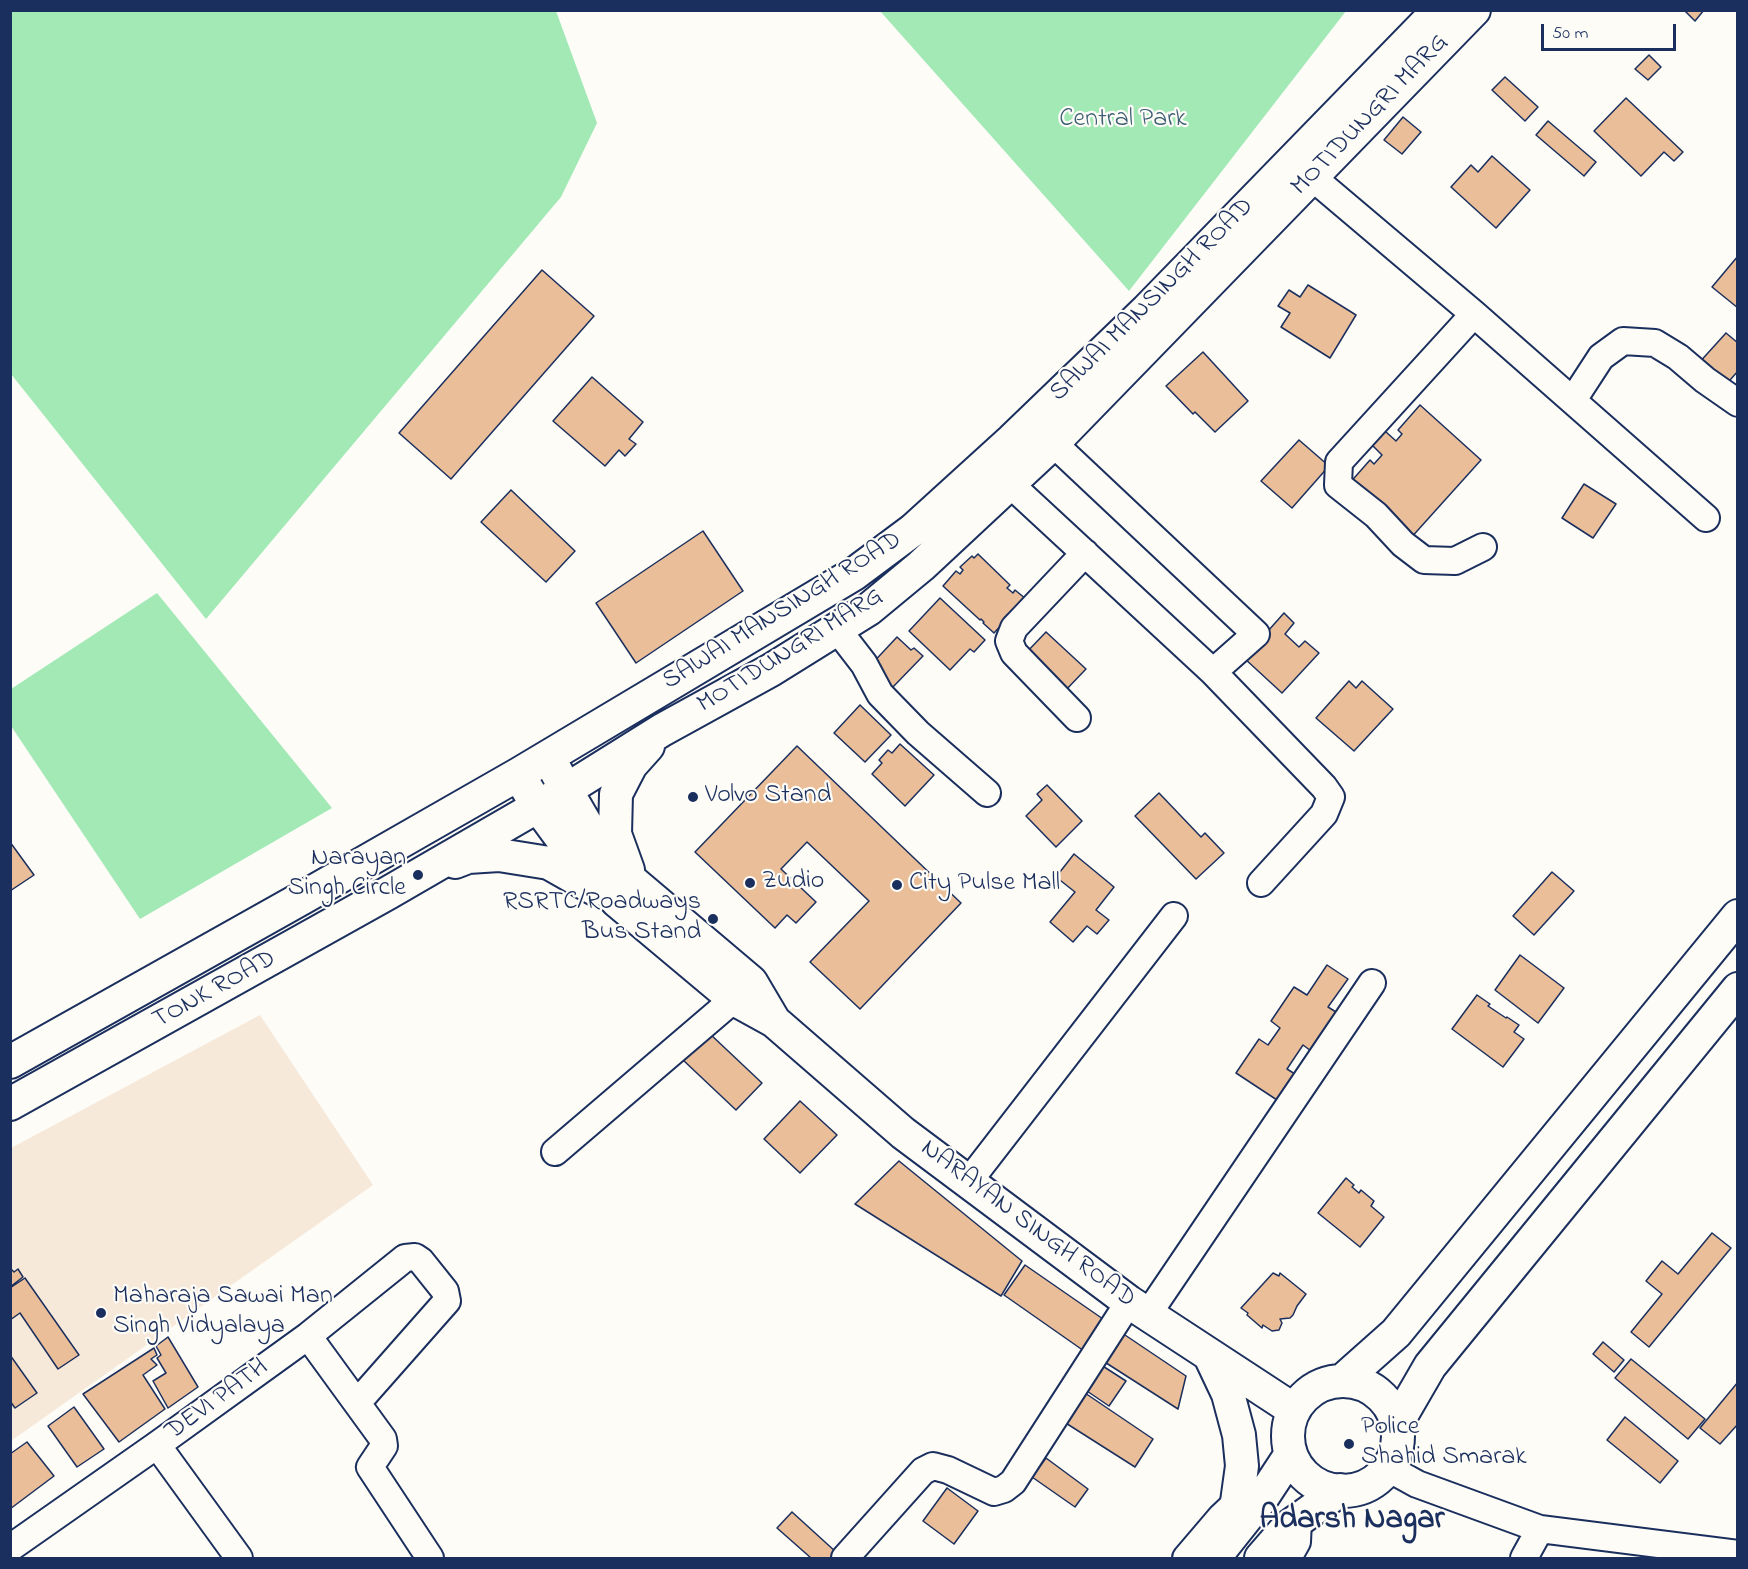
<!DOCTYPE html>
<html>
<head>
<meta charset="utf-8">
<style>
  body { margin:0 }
  #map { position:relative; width:1748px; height:1569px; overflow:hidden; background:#fdfcf7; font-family:"Indie Flower",sans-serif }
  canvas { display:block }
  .frame { position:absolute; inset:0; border:12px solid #1b2f5e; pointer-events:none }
  .scale { position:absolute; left:1541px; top:24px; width:135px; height:27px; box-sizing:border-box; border:3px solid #1b2f5e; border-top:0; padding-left:8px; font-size:18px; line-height:21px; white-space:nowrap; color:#1b2f5e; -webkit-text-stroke:4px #fdfcf7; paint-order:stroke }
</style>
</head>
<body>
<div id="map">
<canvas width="1748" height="1569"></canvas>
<div class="frame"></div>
<div class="scale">50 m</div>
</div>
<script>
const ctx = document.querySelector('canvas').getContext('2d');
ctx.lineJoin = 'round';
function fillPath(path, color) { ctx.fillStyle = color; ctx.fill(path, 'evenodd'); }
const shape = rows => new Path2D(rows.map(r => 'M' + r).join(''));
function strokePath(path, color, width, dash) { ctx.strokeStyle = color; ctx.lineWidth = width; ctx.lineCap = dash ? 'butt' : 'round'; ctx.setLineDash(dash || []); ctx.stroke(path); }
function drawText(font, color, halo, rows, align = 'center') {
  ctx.font = font + ' "Indie Flower",sans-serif'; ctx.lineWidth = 4.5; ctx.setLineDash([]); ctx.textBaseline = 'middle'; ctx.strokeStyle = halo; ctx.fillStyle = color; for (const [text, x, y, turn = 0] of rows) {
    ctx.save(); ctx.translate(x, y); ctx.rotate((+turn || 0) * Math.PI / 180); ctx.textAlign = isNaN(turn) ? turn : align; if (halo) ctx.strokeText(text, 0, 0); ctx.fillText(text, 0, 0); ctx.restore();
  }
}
fillPath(shape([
  [260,1015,373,1185,11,1441,11,1148]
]), '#f7e9da');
fillPath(shape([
  [11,10,556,11,597,123,561,197,206,619,11,374],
  [880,11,1346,11,1129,291],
  [157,593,332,808,140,919,11,726,11,689]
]), '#a2e9b6');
const building = shape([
  [1684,10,1704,10,1695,21,1684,10],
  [1649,55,1661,67,1648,80,1635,69,1649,55],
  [1505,77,1538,107,1525,121,1492,90,1505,77],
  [1626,98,1683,152,1674,161,1664,152,1641,176,1594,131,1626,98],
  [1403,117,1421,132,1402,154,1384,140,1403,117],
  [1548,121,1596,162,1584,176,1536,135,1548,121],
  [1492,156,1530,190,1496,228,1451,187,1471,165,1478,172,1492,156],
  [1738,256,1738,308,1712,287,1738,256],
  [542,270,594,316,451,479,399,433,542,270],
  [1308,285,1356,315,1330,358,1281,327,1290,313,1278,306,1289,290,1300,297,1308,285],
  [1726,333,1738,343,1738,371,1723,388,1697,365,1726,333],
  [1203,352,1248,401,1215,432,1195,412,1193,414,1166,386,1203,352],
  [592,377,643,422,629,439,636,444,625,456,619,450,605,466,553,421,592,377],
  [1420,405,1481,460,1409,540,1348,485,1370,460,1374,464,1382,455,1372,445,1385,431,1396,441,1402,434,1398,430,1420,405],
  [1299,440,1329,466,1292,508,1261,481,1299,440],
  [1584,484,1616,504,1593,538,1562,518,1584,484],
  [511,490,575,551,546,582,481,522,511,490],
  [703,531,743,591,636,663,596,603,703,531],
  [978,554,1010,585,1007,588,1013,593,1015,590,1026,599,1010,616,1008,614,1004,618,1006,620,994,633,983,623,984,622,981,619,980,620,943,586,956,571,960,574,963,570,960,567,972,556,974,558,978,554],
  [940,598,985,640,974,652,970,649,950,670,909,631,940,598],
  [1284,613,1294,623,1285,634,1299,647,1305,641,1319,653,1282,693,1244,658,1284,613],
  [1046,632,1086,669,1063,693,1024,655,1046,632],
  [897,637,911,650,914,648,923,656,891,689,868,668,897,637],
  [1349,681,1356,688,1362,681,1393,709,1354,751,1316,718,1349,681],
  [860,705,891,735,865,762,834,733,860,705],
  [900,744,934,775,905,806,872,774,882,763,879,760,888,750,892,753,900,744],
  [797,746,961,903,860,1009,810,962,869,901,807,842,781,869,816,902,796,923,787,915,775,928,695,852,797,746],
  [1047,785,1082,821,1056,847,1026,816,1042,800,1037,794,1047,785],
  [1159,793,1201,837,1205,833,1224,853,1196,879,1135,816,1159,793],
  [10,842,34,875,10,891,10,842],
  [1074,854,1114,887,1096,910,1109,920,1097,934,1087,926,1073,942,1050,922,1075,892,1056,877,1074,854],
  [1552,872,1574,891,1534,935,1513,916,1552,872],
  [1520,955,1564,988,1538,1023,1495,990,1520,955],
  [1327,965,1348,979,1328,1007,1336,1012,1311,1051,1303,1045,1287,1069,1295,1074,1277,1100,1236,1073,1259,1039,1268,1045,1280,1028,1271,1021,1294,987,1307,995,1327,965],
  [1477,995,1490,1004,1488,1006,1506,1018,1507,1017,1519,1025,1514,1032,1524,1039,1503,1067,1452,1029,1477,995],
  [709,1033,762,1083,736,1110,683,1060,709,1033],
  [800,1101,837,1135,800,1173,764,1139,800,1101],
  [899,1161,1022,1261,1001,1296,855,1204,899,1161],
  [1346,1178,1354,1185,1352,1187,1359,1193,1361,1190,1374,1201,1371,1206,1384,1217,1360,1247,1318,1213,1346,1178],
  [1712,1233,1731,1248,1649,1347,1631,1332,1662,1294,1646,1281,1662,1261,1678,1274,1712,1233],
  [1025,1265,1116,1328,1094,1358,1004,1295,1025,1265],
  [10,1268,14,1272,18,1269,23,1277,10,1287,10,1268],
  [1273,1273,1279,1276,1280,1273,1306,1294,1297,1306,1293,1315,1290,1318,1280,1319,1282,1323,1279,1330,1272,1331,1263,1325,1262,1328,1247,1315,1248,1313,1241,1308,1273,1273],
  [25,1278,79,1355,58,1369,20,1313,10,1320,10,1288,25,1278],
  [1119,1331,1186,1376,1178,1409,1100,1359,1119,1331],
  [168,1337,198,1387,168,1408,153,1381,166,1373,157,1358,161,1355,156,1346,168,1337],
  [1603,1342,1624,1360,1614,1372,1593,1354,1603,1342],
  [154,1348,157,1355,151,1359,157,1365,143,1375,165,1409,119,1442,83,1394,154,1348],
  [10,1355,37,1393,15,1408,10,1401,10,1355],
  [1631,1359,1705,1419,1688,1439,1615,1378,1631,1359],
  [1098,1363,1126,1381,1109,1406,1081,1387,1098,1363],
  [1738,1382,1738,1424,1720,1444,1700,1428,1738,1382],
  [1082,1391,1153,1439,1135,1467,1061,1420,1082,1391],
  [74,1407,104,1449,77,1467,48,1426,74,1407],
  [1625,1417,1678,1461,1660,1483,1607,1440,1625,1417],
  [27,1442,54,1476,10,1509,10,1454,27,1442],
  [1046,1458,1088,1489,1075,1507,1032,1477,1046,1458],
  [947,1488,978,1511,954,1544,923,1521,947,1488],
  [792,1512,836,1552,830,1558,811,1558,777,1528,792,1512]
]);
fillPath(building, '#e9be98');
strokePath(building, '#1b2f5e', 1.5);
const minor = shape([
  [1312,177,1474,314,1706,518],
  [1474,314,1339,462,1338,485,1376,515,1403,544,1424,560,1455,561,1483,547],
  [1573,400,1601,357,1623,341,1655,343,1678,357,1705,380,1738,403],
  [1053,443,1256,634,1213,672],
  [1010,484,1213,672,1324,787,1331,797,1324,814,1261,883],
  [837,629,864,664,880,694,918,733,987,793],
  [1077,718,1014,653,1009,641,1014,628,1085,553],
  [555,1152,734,999],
  [969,1181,1174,916],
  [1148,1314,1372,983],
  [308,1336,383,1439,384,1446,370,1467,430,1558],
  [157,1445,239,1558],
  [1388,1468,1417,1484,1540,1529,1738,1554],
  [10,1548,157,1445,308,1336,405,1258,415,1257,421,1261,445,1291,447,1301,357,1403],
  [845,1558,923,1471,933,1466,948,1470,994,1492,1004,1489,1013,1482,1129,1302],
  [1186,1558,1221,1517,1237,1502,1255,1496],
  [1288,1558,1297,1542,1298,1520],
  [1524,1558,1540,1529]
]);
const major = shape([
  [556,771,566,790,594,838,612,859,634,883,751,982,774,1021],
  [526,787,537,805,568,847,589,868,617,901,734,999,774,1021,903,1133,1129,1302,1294,1410],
  [455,862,468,857,499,855,549,863,595,889],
  [628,870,615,834,616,794,631,765,648,746],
  [10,1062,304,897,519,774,854,574,913,530,1012,440,1147,310,1439,10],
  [10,1104,388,893,566,790,662,730,771,670,869,609,921,566,1053,443,1474,10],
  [1210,1356,1228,1394,1239,1435,1242,1466,1237,1502],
  [1342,1381,1396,1333,1738,916],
  '1288 1436a55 55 0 1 1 110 0a55 55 0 1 1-110 0Z',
  [1397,1423,1430,1366,1738,989],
  [1214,1558,1264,1495,1291,1454],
  [1261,1558,1287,1528,1340,1490]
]);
strokePath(minor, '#1b2f5e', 30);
strokePath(major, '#1b2f5e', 36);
strokePath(minor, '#fdfcf7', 26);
strokePath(major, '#fdfcf7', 32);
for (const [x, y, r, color] of [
  [693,797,6,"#1b2f5e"],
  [418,875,6,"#1b2f5e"],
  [750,883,6,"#1b2f5e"],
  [897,885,6,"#1b2f5e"],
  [713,919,6,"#1b2f5e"],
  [101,1313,6,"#1b2f5e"],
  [1349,1444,6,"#1b2f5e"]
]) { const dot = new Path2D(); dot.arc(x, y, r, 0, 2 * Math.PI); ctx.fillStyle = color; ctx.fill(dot); strokePath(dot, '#fdfcf7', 2); }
drawText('26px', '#1b2f5e', '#fdfcf7', [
  ["MOTIDUNGRI MARG",1371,116,-46],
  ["SAWAI MANSINGH ROAD",1153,301,-45],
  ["SAWAI MANSINGH ROAD",783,612,-32],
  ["MOTIDUNGRI MARG",791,652,-32],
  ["TONK ROAD",215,991,-29],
  ["NARAYAN SINGH ROAD",1027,1225,37],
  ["DEVI PATH",218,1401,-36]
]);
drawText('26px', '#3d5e74', '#fdfcf7', [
  ["Central Park",1123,121]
]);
drawText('26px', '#1b2f5e', '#fdfcf7', [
  ["Volvo Stand",705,797],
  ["Narayan",406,860,"right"],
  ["Singh Circle",406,890,"right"],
  ["Zudio",762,883],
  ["City Pulse Mall",909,885],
  ["RSRTC/Roadways",701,904,"right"],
  ["Bus Stand",701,934,"right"],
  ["Maharaja Sawai Man",113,1298],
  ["Singh Vidyalaya",113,1328],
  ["Police",1361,1429],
  ["Shahid Smarak",1361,1459]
], 'left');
drawText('bold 32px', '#1b2f5e', '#fdfcf7', [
  ["Adarsh Nagar",1352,1522]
]);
</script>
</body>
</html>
